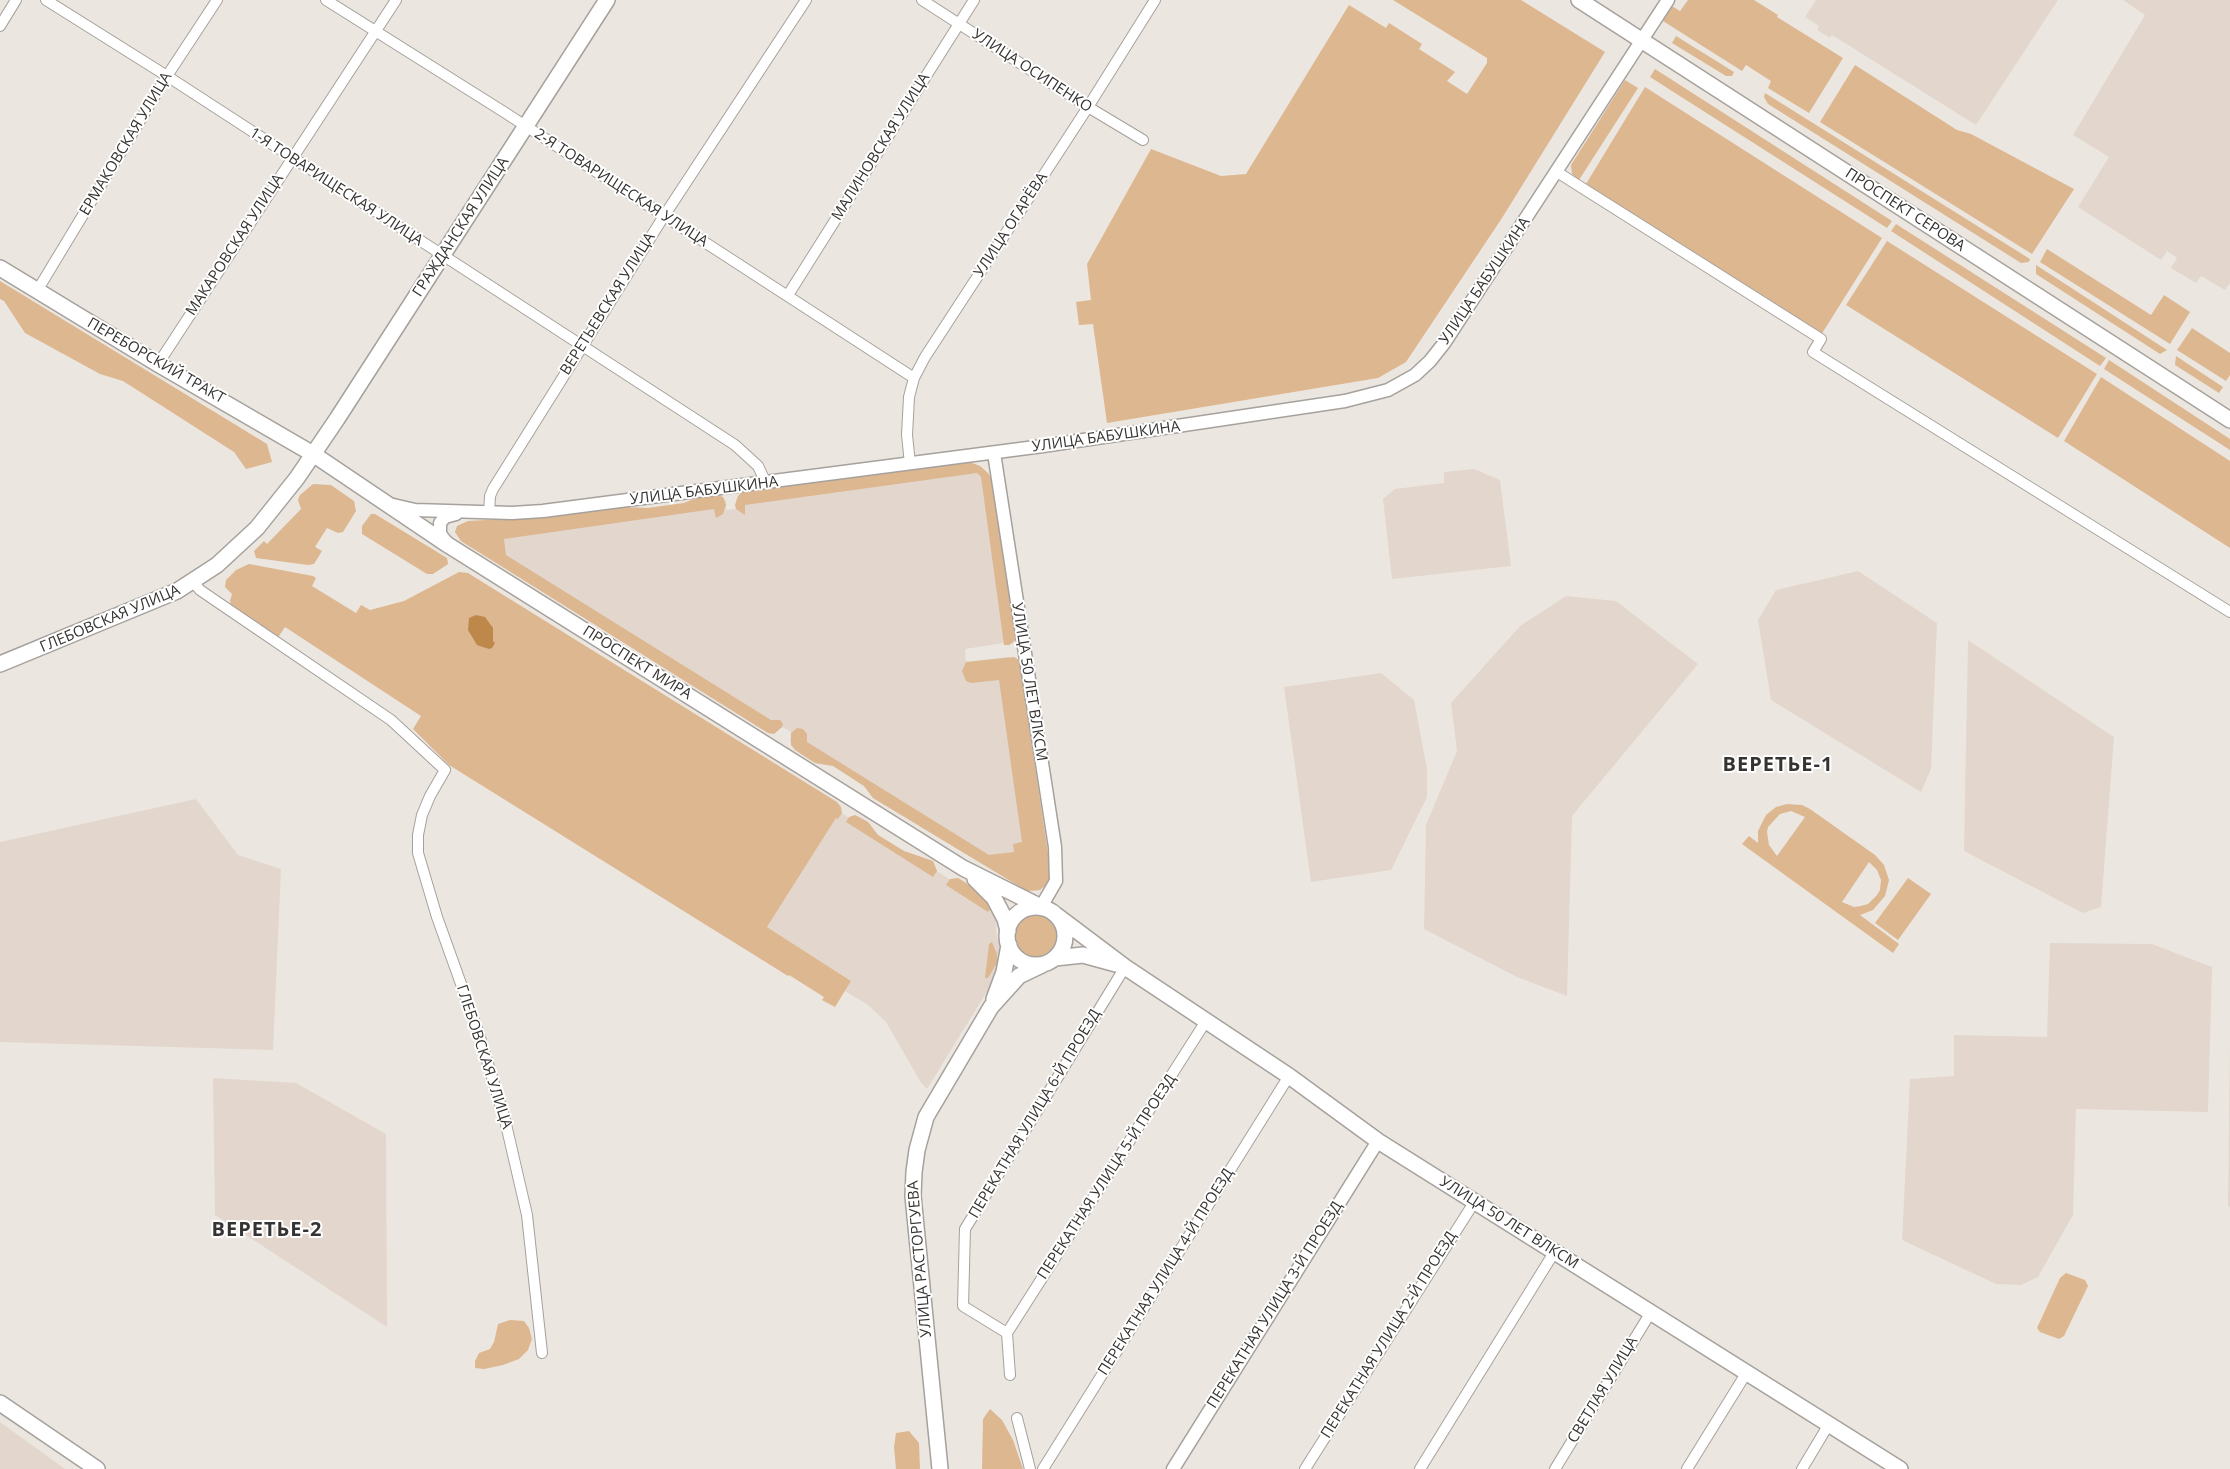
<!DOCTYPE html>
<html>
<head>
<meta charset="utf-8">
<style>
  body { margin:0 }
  canvas { display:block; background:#ece6e0 }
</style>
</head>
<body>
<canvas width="2230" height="1469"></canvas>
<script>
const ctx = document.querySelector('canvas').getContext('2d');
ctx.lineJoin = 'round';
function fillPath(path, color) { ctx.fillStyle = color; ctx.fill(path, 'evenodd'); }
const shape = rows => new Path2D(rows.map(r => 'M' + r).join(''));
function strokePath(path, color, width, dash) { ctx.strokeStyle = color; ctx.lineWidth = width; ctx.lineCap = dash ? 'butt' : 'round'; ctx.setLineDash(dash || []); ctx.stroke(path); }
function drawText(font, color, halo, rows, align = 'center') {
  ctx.font = font + ' "Open Sans",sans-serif'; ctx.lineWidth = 4; ctx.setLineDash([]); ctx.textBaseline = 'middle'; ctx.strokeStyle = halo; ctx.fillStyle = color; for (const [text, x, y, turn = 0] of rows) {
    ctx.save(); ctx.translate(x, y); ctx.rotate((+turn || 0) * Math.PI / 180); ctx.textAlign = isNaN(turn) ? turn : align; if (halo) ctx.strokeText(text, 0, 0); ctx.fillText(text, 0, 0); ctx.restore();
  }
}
fillPath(shape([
  [1816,0,2058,0,1976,125,1832,35,1830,38,1817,30,1819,26,1805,17],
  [2123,0,2230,0,2230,283,2225,290,2201,276,2196,283,2171,268,2177,258,2167,251,2161,260,2078,207,2109,157,2073,135,2145,15],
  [972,463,980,466,991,477,1013,644,1004,645,1004,643,965,649,966,662,1008,657,1014,657,1019,660,1050,879,1043,888,1036,891,1027,891,873,798,864,786,833,766,815,763,795,750,790,741,791,732,782,727,774,734,768,733,461,541,455,532,457,526,468,521,546,517,618,507,648,508,684,503,701,496,721,495,726,501,726,510,736,509,736,500,742,492],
  [1474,469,1500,480,1511,566,1392,579,1383,499,1395,489,1444,483,1444,472],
  [1858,571,1937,623,1931,769,1921,792,1771,700,1758,620,1776,590],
  [1566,596,1616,601,1698,664,1572,816,1567,996,1517,977,1424,929,1426,825,1457,751,1451,703,1520,626],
  [1968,640,2114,737,2101,907,2083,913,1964,851],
  [1381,673,1414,700,1427,769,1427,797,1391,870,1311,882,1284,687],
  [196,799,238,855,281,869,273,1050,0,1042,0,842],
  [842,813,849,818,855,815,860,817,868,822,878,835,904,851,933,861,937,871,949,879,960,879,984,894,997,917,996,931,1001,952,999,972,927,1089,920,1081,886,1022,868,1005,845,991,851,981,767,927,836,818,838,819],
  [2050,943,2152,944,2212,967,2208,1112,2076,1109,2073,1215,2038,1277,2021,1285,1996,1284,1902,1240,1910,1079,1954,1076,1954,1035,2047,1037],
  [2230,1042,2230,1206,2228,1207,2228,1206],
  [213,1078,296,1083,386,1134,387,1327,215,1215],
  [0,1422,65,1469,0,1469]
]), '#e3d7cd');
fillPath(shape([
  [1393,0,1521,0,1605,52,1502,218,1406,362,1378,378,1107,423,1093,324,1079,325,1076,302,1091,300,1087,264,1151,149,1221,176,1246,174,1349,5,1386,28,1389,23,1422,44,1419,49,1455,72,1447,81,1467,94,1487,63,1487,58],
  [1688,0,1754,0,1778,15,1777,17,1843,58,1809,113,1768,88,1771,81,1746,65,1742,71,1663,21,1672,6,1680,11],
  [1676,36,1734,72,1732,76,1726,76,1672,43],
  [1855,65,1957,130,1971,134,2074,189,2032,254,1820,122],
  [1655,69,1892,221,1887,228,1650,77],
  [1625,80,1638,88,1579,180,1572,174,1571,165],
  [1645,87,1882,238,1821,335,1586,184],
  [1765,93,2030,259,2029,262,2021,263,1768,104,1764,97],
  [1896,224,2106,358,2100,366,1891,231],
  [1887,241,2097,374,2058,438,1846,305],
  [2047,249,2151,315,2164,295,2190,312,2170,344,2040,262],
  [2036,265,2167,350,2160,354,2036,274],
  [0,281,267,444,272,462,246,469,234,452,123,381,100,374,25,333,4,301,0,299],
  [2192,328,2230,353,2230,375,2226,381,2177,350],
  [2176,356,2223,387,2219,393,2175,365],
  [2109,360,2230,439,2230,450,2104,369],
  [2101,377,2230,461,2230,548,2064,441],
  [961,462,972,463,980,466,988,473,994,483,1017,639,1009,645,1004,645,981,477,977,473,745,505,745,515,736,509,735,505,738,496,742,492],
  [313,484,331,485,354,501,356,511,343,532,338,533,327,528,315,547,322,551,314,564,308,565,256,558,254,551,264,541,267,544,301,509,298,500,300,495],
  [716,495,723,497,726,505,723,514,716,518,714,509,504,539,506,555,771,720,780,720,783,724,782,727,774,734,768,733,461,541,455,532,457,526,468,521,546,517,618,507,648,508,684,503,701,496],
  [371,514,375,514,447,558,448,564,433,574,427,574,362,534,362,526],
  [249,564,313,576,316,578,312,586,356,613,361,605,370,610,404,601,459,572,468,573,837,802,841,807,842,813,838,819,836,818,767,927,851,981,835,1007,822,1000,824,997,789,975,788,976,449,765,413,729,421,716,285,627,277,639,232,607,230,601,232,594,225,587,226,580,236,570],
  [1014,657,1019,660,1051,873,1047,884,1040,890,1027,891,873,798,864,786,833,766,815,763,795,750,791,745,791,733,797,728,803,729,807,734,807,742,989,855,1014,852,1013,844,1022,842,999,680,971,683,966,681,962,671,966,662],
  [1787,804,1802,805,1810,809,1875,855,1884,865,1889,880,1885,896,1873,910,1860,915,1899,944,1893,953,1742,844,1749,836,1758,843,1758,831,1766,815,1776,807],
  [1791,811,1805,817,1777,856,1769,845,1767,832,1768,827,1780,814],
  [1869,862,1877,870,1881,880,1880,890,1877,895,1868,904,1861,906,1854,907,1842,902],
  [855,815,868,822,878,835,904,851,933,861,937,871,933,877,846,822,849,817],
  [958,878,984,894,992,907,988,912,946,885,950,879],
  [1908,878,1931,894,1898,940,1875,923],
  '1012 936a25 25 0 1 1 50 0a25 25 0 1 1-50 0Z',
  [992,942,997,954,997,963,988,978,985,978,989,944],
  [2066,1273,2085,1280,2088,1286,2064,1336,2059,1339,2040,1332,2037,1328,2060,1278],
  [510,1320,524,1321,529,1328,532,1339,528,1350,519,1359,503,1365,484,1369,475,1368,475,1361,479,1353,490,1349,494,1342,498,1324],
  [990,1409,1002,1420,1013,1440,1023,1469,982,1469,983,1419],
  [909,1431,919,1443,920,1469,896,1469,894,1447,896,1433]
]), '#ddb790');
fillPath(shape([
  [476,615,485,617,493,628,493,641,495,643,492,648,489,649,477,645,468,630,469,618]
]), '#bf884b');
const minor = shape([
  [46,0,167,76,735,445,758,466,766,483],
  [326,0,504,112,914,378],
  [922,0,1088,107,1143,140],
  [0,26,16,0],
  [1557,172,1821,339,1813,352,2230,612],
  [37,291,167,76,217,0],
  [788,295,974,0],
  [158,364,396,0],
  [910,464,907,435,909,397,914,378,925,357,1088,107,1155,0],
  [489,513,490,496,493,489,664,216,806,0],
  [193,582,200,590,216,601,391,720,445,770,430,796,422,815,418,835,418,853,437,917,479,1034,505,1120,527,1215,542,1353],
  [1007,1333,963,1306,965,1229,1125,967],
  [1007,1333,1206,1021],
  [1007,1333,1010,1375],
  [1017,1418,1030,1469],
  [1043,1469,1289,1076],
  [1305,1469,1475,1201],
  [1420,1469,1555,1251],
  [1555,1469,1651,1312],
  [1687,1469,1747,1372],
  [1802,1469,1829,1424]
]);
const tertiary = shape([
  [994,453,1055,847,1056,881,1041,907],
  [389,504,415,510,512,513,543,511,1043,446,1345,401,1388,390,1415,375,1430,361,1445,342,1668,0],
  [447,543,440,534,440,523,445,517,456,514],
  [1173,1469,1378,1141]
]);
const secondary = shape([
  [1579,0,2230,420],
  [0,268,158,364,313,454,448,545,963,868,1041,907],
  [0,664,177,591,217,565,257,528,297,478,337,419,607,0],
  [975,879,994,898,1005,919,1008,931],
  '1007 936a29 29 0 1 1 58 0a29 29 0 1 1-58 0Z',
  [1056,915,1125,967,1289,1076,1378,1141,1900,1469],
  [1055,958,1083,955,1116,964],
  [994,999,1004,972,1009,945],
  [0,1403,97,1469],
  [940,1469,913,1196,914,1172,917,1150,926,1117,991,1007,1019,976,1042,965]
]);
strokePath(minor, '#a6a19c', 12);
strokePath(tertiary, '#a6a19c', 15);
strokePath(secondary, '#a6a19c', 18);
strokePath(minor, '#fff', 10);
strokePath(tertiary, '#fff', 12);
strokePath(secondary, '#fff', 15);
drawText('15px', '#363432', '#fff', [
  ["УЛИЦА ОСИПЕНКО",1032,71,33],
  ["ЕРМАКОВСКАЯ УЛИЦА",126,144,-59],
  ["МАЛИНОВСКАЯ УЛИЦА",881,147,-58],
  ["1-Я ТОВАРИЩЕСКАЯ УЛИЦА",336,187,33],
  ["2-Я ТОВАРИЩЕСКАЯ УЛИЦА",621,188,33],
  ["ПРОСПЕКТ СЕРОВА",1905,210,33],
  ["УЛИЦА ОГАРЁВА",1011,225,-57],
  ["ГРАЖДАНСКАЯ УЛИЦА",461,227,-57],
  ["МАКАРОВСКАЯ УЛИЦА",235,245,-57],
  ["УЛИЦА БАБУШКИНА",1485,281,-56],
  ["ВЕРЕТЬЕВСКАЯ УЛИЦА",608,304,-58],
  ["ПЕРЕБОРСКИЙ ТРАКТ",156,361,30],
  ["УЛИЦА БАБУШКИНА",1106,437,-8],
  ["УЛИЦА БАБУШКИНА",704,491,-7],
  ["ГЛЕБОВСКАЯ УЛИЦА",110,619,-23],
  ["ПРОСПЕКТ МИРА",637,663,32],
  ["УЛИЦА 50 ЛЕТ ВЛКСМ",1029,682,81],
  ["ГЛЕБОВСКАЯ УЛИЦА",484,1057,72],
  ["ПЕРЕКАТНАЯ УЛИЦА 6-Й ПРОЕЗД",1035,1114,-59],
  ["ПЕРЕКАТНАЯ УЛИЦА 5-Й ПРОЕЗД",1107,1177,-57],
  ["УЛИЦА 50 ЛЕТ ВЛКСМ",1509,1223,32],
  ["УЛИЦА РАСТОРГУЕВА",920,1259,-95],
  ["ПЕРЕКАТНАЯ УЛИЦА 4-Й ПРОЕЗД",1166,1272,-58],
  ["ПЕРЕКАТНАЯ УЛИЦА 3-Й ПРОЕЗД",1275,1305,-58],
  ["ПЕРЕКАТНАЯ УЛИЦА 2-Й ПРОЕЗД",1389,1335,-58],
  ["СВЕТЛАЯ УЛИЦА",1603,1390,-59]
]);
ctx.letterSpacing = '1px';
drawText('bold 20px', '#363432', '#fff', [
  ["ВЕРЕТЬЕ-1",1778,765],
  ["ВЕРЕТЬЕ-2",267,1230]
]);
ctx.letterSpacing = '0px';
</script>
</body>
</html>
